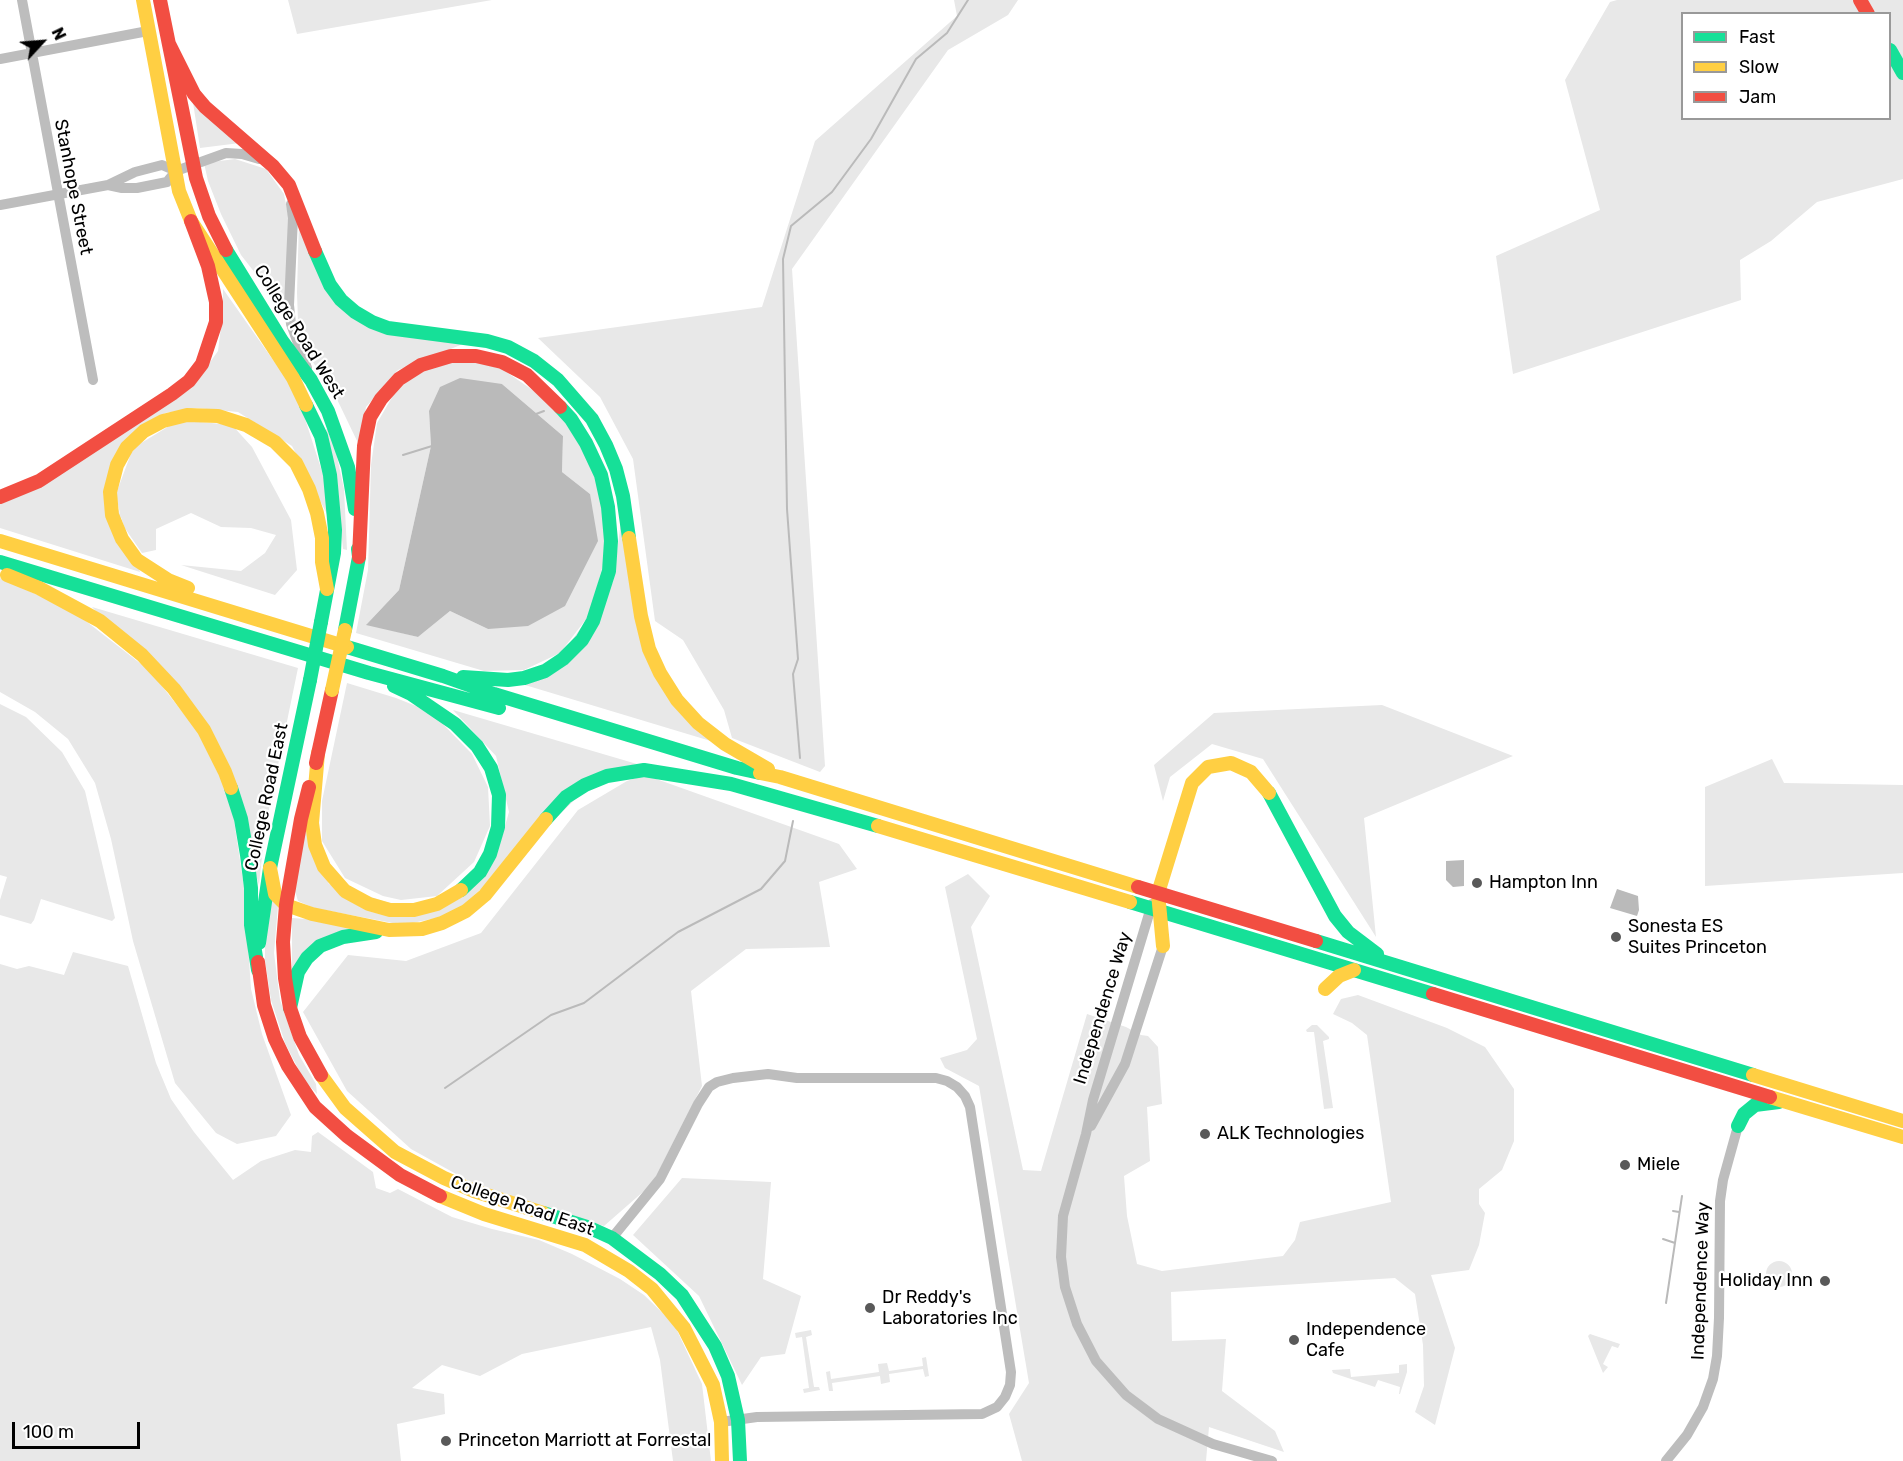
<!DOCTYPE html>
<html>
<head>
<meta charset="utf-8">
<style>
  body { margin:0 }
  #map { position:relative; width:1903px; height:1461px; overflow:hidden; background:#fff; font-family:Rubik,sans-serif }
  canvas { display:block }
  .legend { position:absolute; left:1681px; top:12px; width:210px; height:108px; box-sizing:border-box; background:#fff; border:2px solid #999; margin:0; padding:8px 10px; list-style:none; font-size:18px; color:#000 }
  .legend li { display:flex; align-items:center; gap:12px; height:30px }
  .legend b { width:30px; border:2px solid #999 }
  .north { position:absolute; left:12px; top:12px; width:60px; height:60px; -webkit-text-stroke:4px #fff; paint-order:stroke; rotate:64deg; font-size:16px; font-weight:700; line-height:24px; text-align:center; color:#000 }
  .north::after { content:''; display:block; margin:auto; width:21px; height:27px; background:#000; clip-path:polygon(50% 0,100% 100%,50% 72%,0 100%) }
  .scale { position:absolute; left:12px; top:1422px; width:128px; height:27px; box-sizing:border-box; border:3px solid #000; border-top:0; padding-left:8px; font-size:18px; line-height:21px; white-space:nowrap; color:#000; -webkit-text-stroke:4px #fff; paint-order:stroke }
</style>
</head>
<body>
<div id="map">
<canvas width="1903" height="1461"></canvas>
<ul class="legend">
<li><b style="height:8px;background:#16e098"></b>Fast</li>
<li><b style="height:8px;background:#ffcf43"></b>Slow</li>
<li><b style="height:8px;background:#f24e42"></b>Jam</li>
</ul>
<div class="north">N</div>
<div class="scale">100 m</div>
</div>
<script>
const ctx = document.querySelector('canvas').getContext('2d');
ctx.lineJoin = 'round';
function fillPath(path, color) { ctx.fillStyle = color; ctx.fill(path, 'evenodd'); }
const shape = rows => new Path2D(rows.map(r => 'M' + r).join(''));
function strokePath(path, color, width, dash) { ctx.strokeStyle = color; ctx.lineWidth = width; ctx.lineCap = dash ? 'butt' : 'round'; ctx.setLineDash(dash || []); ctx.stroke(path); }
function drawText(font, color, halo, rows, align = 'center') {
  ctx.font = font + ' Rubik,sans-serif'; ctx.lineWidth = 4.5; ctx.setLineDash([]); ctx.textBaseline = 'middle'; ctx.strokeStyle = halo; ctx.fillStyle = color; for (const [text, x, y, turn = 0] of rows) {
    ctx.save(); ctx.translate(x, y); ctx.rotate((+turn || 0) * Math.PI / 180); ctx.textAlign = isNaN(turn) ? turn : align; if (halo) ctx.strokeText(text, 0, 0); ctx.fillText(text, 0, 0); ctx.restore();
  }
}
fillPath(shape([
  [288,0,492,0,297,34],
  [954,0,1018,0,1008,15,948,50,792,269,825,766,820,772,732,738,724,710,683,640,655,621,633,459,600,397,538,338,762,307,815,141,957,16],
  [1617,0,1903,0,1903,179,1817,202,1771,241,1740,260,1741,300,1513,374,1496,256,1600,210,1565,80,1610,2],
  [1682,14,1890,14,1890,118,1682,118],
  [192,96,240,143,200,148],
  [235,159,266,169,284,194,289,220,284,310,241,255,221,214,208,181,204,163],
  [299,219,352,318,463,344,398,370,366,407,359,445,333,391,310,358,298,321,297,293],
  [223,289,297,394,328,490,330,520,292,446,238,412,197,408,165,413,108,480,140,572,0,528,0,503,193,386,218,351,223,311],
  [444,361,492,362,557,407,598,474,609,542,590,614,560,653,524,670,484,671,356,633,368,570,371,465,377,423,394,394,411,376],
  [502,384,563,436,562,472,590,494,488,629,450,611,418,637,367,624,399,590,431,446,429,411],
  [179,420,232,425,252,447,291,520,297,570,275,595,181,565,241,571,265,553,276,535,251,528,221,527,191,513,156,529,156,550,142,553,122,524,116,494,133,448],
  [327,429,336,452,344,489,347,550,343,549,336,481,324,431],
  [622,514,642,638,714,742,515,682,551,670,613,582],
  [0,578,73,611,150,671,199,733,231,800,244,887,251,989,262,1034,291,1115,276,1136,237,1144,216,1133,175,1083,133,941,111,839,95,783,68,739,35,712,0,692],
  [92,607,298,668,265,828,259,885,214,736],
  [347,683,396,698,416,706,439,720,472,754,488,787,490,826,474,862,437,896,401,900,383,896,345,878,322,841,322,801],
  [0,704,26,717,62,752,85,791,115,918,112,921,41,899,34,920,31,924,0,915,0,900,7,877,0,875],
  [1382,705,1513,756,1364,818,1376,937,1263,759,1212,744,1170,777,1163,801,1154,765,1214,713],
  [453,710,637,764,605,771,481,889,463,905,441,917,403,925,314,908,298,901,295,891,305,830,329,884,425,914,497,854,509,812,496,756],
  [1772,759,1784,783,1903,785,1903,873,1705,886,1705,787],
  [645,775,839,844,857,869,819,882,830,947,746,949,691,991,702,1086,652,1184,604,1226,476,1185,411,1149,347,1091,303,1012,348,955,406,961,481,933,578,810,627,781],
  [968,874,990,896,971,927,1023,1170,1041,1171,1087,1014,1126,1027,1141,1035,1148,1036,1158,1047,1162,1104,1147,1107,1150,1161,1124,1176,1127,1216,1137,1264,1162,1271,1283,1256,1295,1240,1300,1222,1391,1202,1367,1035,1352,1023,1333,1014,1341,999,1358,995,1447,1028,1485,1047,1514,1089,1514,1141,1502,1170,1479,1189,1479,1204,1485,1213,1479,1245,1469,1270,1431,1275,1455,1348,1435,1425,1415,1412,1424,1386,1423,1345,1415,1294,1395,1278,1171,1292,1172,1341,1226,1339,1222,1391,1275,1431,1284,1452,1209,1427,1206,1461,1022,1461,1009,1414,1029,1383,979,1086,945,1068,940,1058,967,1050,977,1039,945,887],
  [272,895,278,906,274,953,280,1000,299,1055,316,1084,317,1094,304,1080,285,1043,271,1000,265,960,265,933],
  [292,918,307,919,358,930,292,968],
  [73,952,128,966,156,1063,171,1099,194,1132,233,1180,261,1161,295,1150,311,1152,312,1136,318,1132,373,1172,376,1188,390,1193,398,1189,452,1217,492,1229,539,1240,572,1254,620,1279,644,1295,674,1324,702,1384,711,1461,673,1461,660,1360,651,1327,522,1354,480,1376,442,1365,412,1388,444,1394,445,1414,397,1424,401,1461,0,1461,0,964,17,969,29,966,64,975],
  [1312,1025,1317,1025,1329,1037,1329,1039,1323,1041,1333,1108,1324,1109,1314,1032,1307,1032,1306,1030],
  [682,1178,771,1182,763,1279,801,1296,785,1354,761,1357,742,1385,699,1296,633,1235],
  '1766 1274a13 13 0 1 1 26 0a13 13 0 1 1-26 0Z',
  [811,1330,812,1335,806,1337,814,1387,819,1387,820,1390,804,1393,803,1389,809,1388,802,1337,796,1338,795,1333],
  [1590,1334,1620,1344,1618,1348,1612,1346,1603,1364,1608,1367,1603,1373,1588,1336],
  [926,1357,929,1376,925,1377,923,1369,889,1374,890,1382,881,1384,880,1376,832,1383,833,1391,829,1391,826,1372,830,1371,831,1379,879,1372,878,1364,887,1363,889,1371,923,1366,922,1358],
  [1407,1364,1407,1372,1400,1394,1399,1394,1400,1387,1378,1380,1375,1387,1333,1373,1332,1370,1350,1369,1351,1377,1399,1373,1399,1365]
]), '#e8e8e8');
fillPath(shape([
  [460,378,502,384,563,436,562,472,590,494,598,541,565,606,528,626,488,629,450,611,418,637,366,625,399,590,431,446,429,411,440,387],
  [1464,860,1464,886,1453,887,1446,880,1446,861],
  [1617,889,1638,896,1639,910,1637,916,1610,908]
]), '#bababa');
strokePath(shape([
  [536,414,544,411],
  [403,455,432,446],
  [800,758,793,674,798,659,787,509,783,259,791,226,832,192,871,139,916,59,947,33,968,0],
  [445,1088,551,1015,584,1003,678,932,761,889,785,861,793,821],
  [1673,1211,1679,1212],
  [1663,1239,1675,1243],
  [1666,1303,1682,1196]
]), '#bababa', 2);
strokePath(shape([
  [22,0,93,380],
  [0,59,148,31],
  [108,185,122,188,137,188,167,182,176,171,226,153,242,154,259,159],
  [291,204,293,218,289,305,291,324,307,368],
  [0,205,108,185,135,172,162,165,176,171],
  [1152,904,1093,1100,1086,1134,1063,1216,1061,1257,1065,1287,1077,1324,1096,1361,1126,1395,1158,1419,1213,1444,1272,1461],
  [1091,1126,1125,1064,1163,946],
  [612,1238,660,1179,698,1104,709,1087,717,1082,733,1078,768,1074,797,1078,936,1078,947,1081,957,1087,965,1096,970,1107,972,1120,1011,1372,1010,1385,1005,1397,997,1407,982,1414,757,1417,721,1422],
  [1666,1461,1687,1435,1703,1407,1713,1379,1717,1356,1719,1318,1720,1201,1723,1180,1738,1126]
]), '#bdbdbd', 10);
strokePath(shape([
  [1890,50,1903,73],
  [226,250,282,341,311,380,328,411,348,467,355,509],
  [315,251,330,285,341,300,355,312,372,322,388,328,487,341,508,347,534,361,558,380,592,419,606,445,616,469,623,496,629,538],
  [306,405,321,436,330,475,335,530,334,553,321,622],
  [0,562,369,673,499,708],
  [345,630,359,557,358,549],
  [347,647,443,676,494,694,737,768,760,773],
  [463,677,508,680,524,678,545,671,563,659,582,640,593,621,609,571,611,541,608,507,601,475,586,443,571,419,560,407],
  [394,686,411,694,455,724,477,746,491,768,499,795,498,827,490,854,480,872,461,890],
  [231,788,241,819,247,855,251,888,251,925,258,970],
  [1269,793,1335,916,1348,932,1377,954],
  [546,819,566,797,585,785,607,776,644,770,731,784,878,826],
  [1130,902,1433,994],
  [1316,941,1753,1075],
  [259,943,270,868,310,680],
  [290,1008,298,972,307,958,320,946,343,937,376,932],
  [1738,1126,1744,1114,1755,1105,1779,1102],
  [543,1213,590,1228,612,1238,660,1274,682,1295,715,1346,728,1376,738,1420,740,1461]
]), '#16e098', 14);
strokePath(shape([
  [143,0,179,191,191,221,293,378,306,405],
  [629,538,641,616,649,649,660,673,677,700,698,723,725,744,768,769],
  [0,541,347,647],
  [7,575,39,588,100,621,142,655,174,689,204,730,225,772,231,788],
  [188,588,168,580,137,560,122,539,112,515,110,492,117,465,127,447,144,431,163,421,187,415,218,416,246,425,275,442,296,463,309,489,317,513,322,538,322,562,327,589],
  [318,753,312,823,315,845,324,867,345,891,369,904,390,910,414,910,437,904,461,890],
  [760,773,780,777,1138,887],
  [878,826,1130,902],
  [270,868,275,894,286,905,312,914,389,930,422,929,442,923,466,911,485,895,546,819],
  [1163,946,1158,893,1192,783,1208,767,1231,763,1251,772,1269,793],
  [1325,989,1339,976,1354,970],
  [321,1075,345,1108,395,1152,444,1178,474,1191,543,1213],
  [1753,1075,1903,1121],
  [1770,1097,1903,1137],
  [440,1196,484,1214,585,1245,629,1271,652,1289,684,1328,713,1385,721,1422,722,1461]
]), '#ffcf43', 14);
strokePath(shape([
  [160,0,196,178,209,216,226,250],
  [1860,0,1868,14],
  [169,44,194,94,205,107,273,166,289,185,315,251],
  [0,497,39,481,172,394,189,381,202,364,216,322,216,302,208,266,191,221],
  [359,557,364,446,370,417,381,399,399,379,421,365,451,356,476,356,502,362,527,375,560,407],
  [316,763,332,690],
  [309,787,301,819,286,905,283,942,285,978,290,1008,300,1037,321,1075],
  [1138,887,1316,941],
  [258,962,264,1005,275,1039,288,1066,315,1107,347,1136,400,1175,440,1196],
  [1433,994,1770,1097]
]), '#f24e42', 14);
strokePath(shape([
  [310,680,321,622]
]), '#16e098', 14);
strokePath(shape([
  [332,690,345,630]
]), '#ffcf43', 14);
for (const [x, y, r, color] of [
  [1477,883,6,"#595959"],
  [1616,937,6,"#595959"],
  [1205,1134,6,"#595959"],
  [1625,1165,6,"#595959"],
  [1825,1281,6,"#595959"],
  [870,1308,6,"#595959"],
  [1294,1340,6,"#595959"],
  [446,1441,6,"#595959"]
]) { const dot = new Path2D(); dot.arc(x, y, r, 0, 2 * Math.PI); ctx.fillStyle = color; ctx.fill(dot); strokePath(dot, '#fff', 2); }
drawText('18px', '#000', '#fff', [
  ["Stanhope Street",73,187,79],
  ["College Road West",299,332,58],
  ["College Road East",267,797,-78],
  ["Independence Way",1103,1008,-73],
  ["College Road East",522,1206,19],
  ["Independence Way",1701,1281,-88]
]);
drawText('18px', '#000', '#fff', [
  ["Hampton Inn",1489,883],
  ["Sonesta ES",1628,927],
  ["Suites Princeton",1628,948],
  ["ALK Technologies",1217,1134],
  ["Miele",1637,1165],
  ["Holiday Inn",1813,1281,"right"],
  ["Dr Reddy's",882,1298],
  ["Laboratories Inc",882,1319],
  ["Independence",1306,1330],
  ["Cafe",1306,1351],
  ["Princeton Marriott at Forrestal",458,1441]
], 'left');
</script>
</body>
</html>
